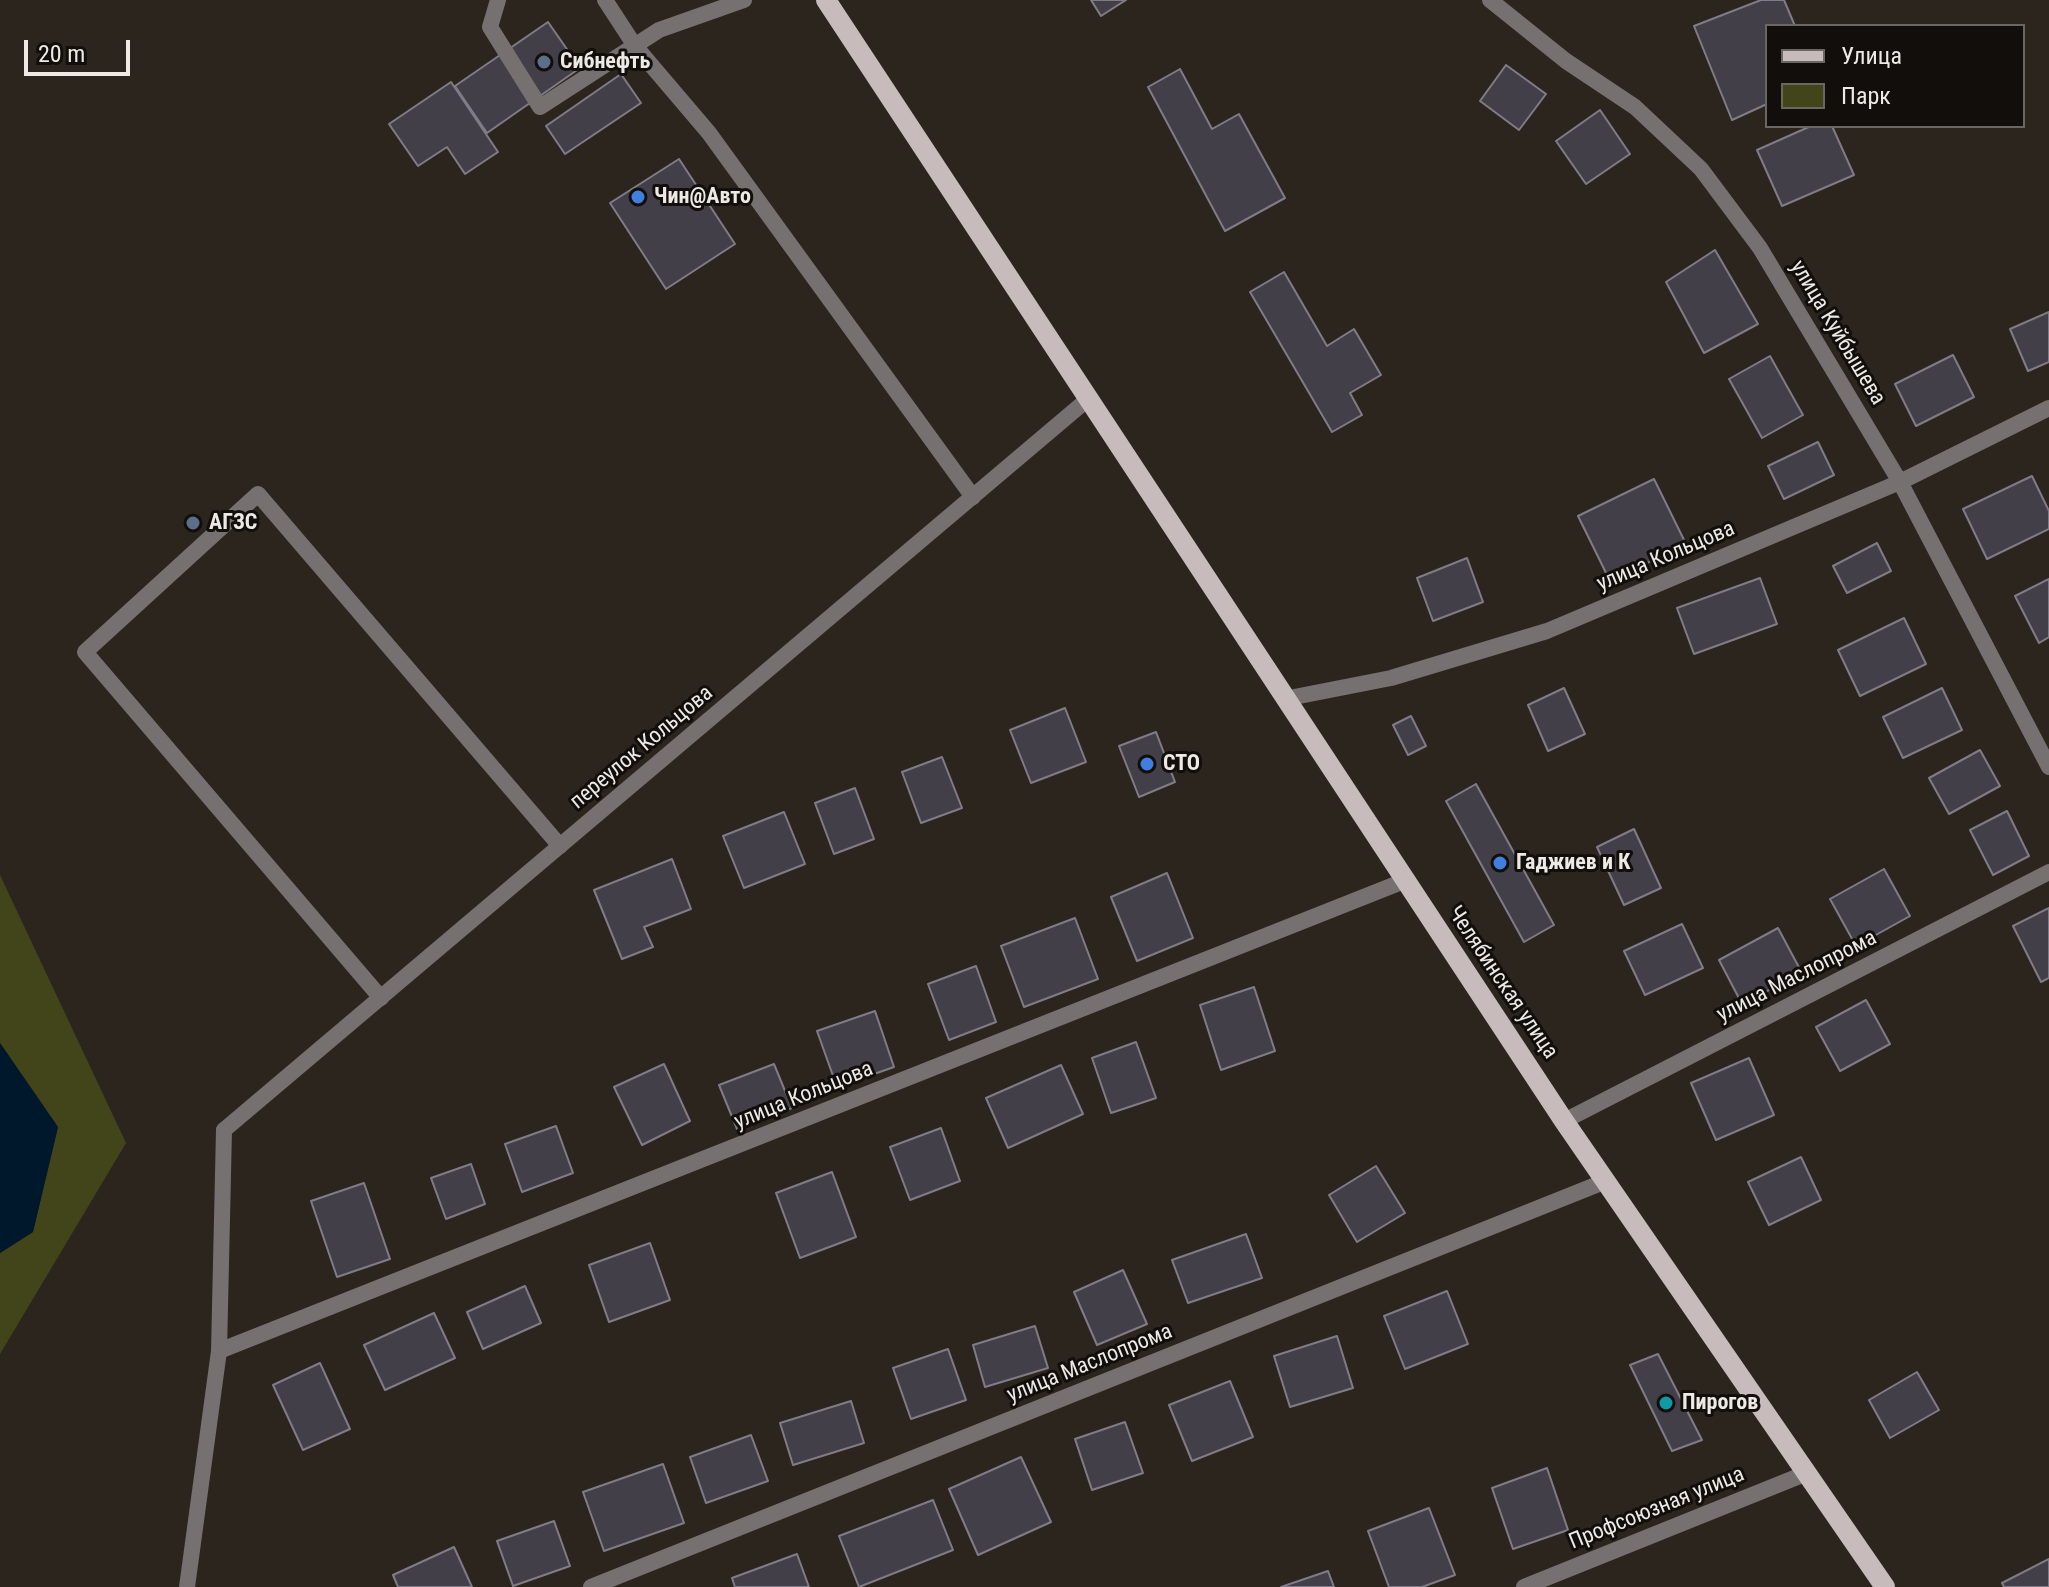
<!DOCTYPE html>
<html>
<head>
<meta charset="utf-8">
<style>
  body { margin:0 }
  #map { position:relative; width:2049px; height:1587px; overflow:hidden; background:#2c251e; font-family:"Roboto Condensed",sans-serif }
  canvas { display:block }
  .legend { position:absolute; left:1765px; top:24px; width:260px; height:104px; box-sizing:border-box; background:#120e0b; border:2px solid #6a6662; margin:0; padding:10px 14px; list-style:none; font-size:24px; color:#eee9e4 }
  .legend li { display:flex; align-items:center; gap:16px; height:40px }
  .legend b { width:40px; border:2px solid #6a6662 }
  .scale { position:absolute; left:24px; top:40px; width:106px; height:36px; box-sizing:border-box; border:4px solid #eee9e4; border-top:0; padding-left:10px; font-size:24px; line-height:28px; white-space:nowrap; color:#eee9e4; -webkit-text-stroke:6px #120e0b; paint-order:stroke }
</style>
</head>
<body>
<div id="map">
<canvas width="2049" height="1587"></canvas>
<ul class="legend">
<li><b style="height:10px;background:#c8bbbc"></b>Улица</li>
<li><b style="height:22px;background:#424519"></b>Парк</li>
</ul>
<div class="scale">20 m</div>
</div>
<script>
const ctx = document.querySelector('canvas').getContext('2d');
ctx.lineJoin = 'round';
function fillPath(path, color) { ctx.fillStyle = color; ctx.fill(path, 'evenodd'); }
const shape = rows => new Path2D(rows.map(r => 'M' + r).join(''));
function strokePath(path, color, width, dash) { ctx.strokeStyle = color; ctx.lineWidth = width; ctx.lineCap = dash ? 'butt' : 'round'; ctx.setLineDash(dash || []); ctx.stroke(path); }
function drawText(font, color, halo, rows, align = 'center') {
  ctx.font = font + ' "Roboto Condensed",sans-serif'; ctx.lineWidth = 6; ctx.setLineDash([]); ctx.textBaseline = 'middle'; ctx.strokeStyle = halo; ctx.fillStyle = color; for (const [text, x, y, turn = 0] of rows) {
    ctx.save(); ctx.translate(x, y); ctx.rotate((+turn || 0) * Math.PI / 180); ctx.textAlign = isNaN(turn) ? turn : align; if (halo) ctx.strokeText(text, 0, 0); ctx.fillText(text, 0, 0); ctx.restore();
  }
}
fillPath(shape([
  [0,875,126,1143,0,1354,0,1253,33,1232,58,1127,0,1043]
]), '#424519');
fillPath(shape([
  [0,1043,58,1127,33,1232,0,1253]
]), '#00182c');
const building = shape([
  [1091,0,1126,0,1101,16,1091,0],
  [1761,0,1784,0,1795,26,1767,26,1767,104,1732,120,1694,26,1761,0],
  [548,22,580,68,487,133,455,86,548,22],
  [1506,65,1546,94,1519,130,1480,101,1506,65],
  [1180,69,1212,129,1239,114,1285,198,1225,231,1148,87,1180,69],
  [621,74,641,103,565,154,546,126,621,74],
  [451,82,498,152,465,174,447,147,418,166,389,124,451,82],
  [1600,110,1630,154,1586,184,1556,141,1600,110],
  [1811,126,1832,126,1854,175,1782,206,1757,150,1811,126],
  [679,159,735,244,666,289,610,203,679,159],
  [1715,250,1758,324,1704,353,1666,282,1715,250],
  [1284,272,1327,346,1354,329,1381,375,1350,393,1362,415,1332,432,1250,292,1284,272],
  [2049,312,2049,362,2028,371,2010,329,2049,312],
  [1953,355,1974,397,1916,426,1895,384,1953,355],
  [1770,356,1803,415,1762,438,1729,379,1770,356],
  [1818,442,1834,475,1784,499,1768,466,1818,442],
  [2032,476,2049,511,2049,529,1987,559,1963,509,2032,476],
  [1654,479,1686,544,1610,581,1578,516,1654,479],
  [1877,543,1891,571,1847,593,1833,566,1877,543],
  [1467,558,1483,602,1433,621,1417,578,1467,558],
  [1760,578,1777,624,1694,654,1677,608,1760,578],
  [2049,579,2049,637,2039,643,2015,596,2049,579],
  [1904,618,1926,664,1860,696,1838,650,1904,618],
  [1564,688,1585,734,1548,751,1528,705,1564,688],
  [1942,688,1962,730,1903,758,1883,717,1942,688],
  [1065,708,1086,762,1031,783,1010,730,1065,708],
  [1411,716,1426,746,1408,755,1393,725,1411,716],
  [1156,732,1175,782,1139,797,1119,746,1156,732],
  [1980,750,2000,786,1949,814,1929,778,1980,750],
  [942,757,962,808,921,823,902,772,942,757],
  [1476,784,1554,925,1524,942,1446,801,1476,784],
  [855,788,874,839,834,854,815,803,855,788],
  [2007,811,2029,856,1993,875,1970,830,2007,811],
  [784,812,805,864,744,888,723,836,784,812],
  [1634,829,1661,888,1624,905,1597,847,1634,829],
  [672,859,691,909,644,927,653,947,622,959,594,890,672,859],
  [1884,869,1910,916,1856,946,1830,899,1884,869],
  [1167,873,1193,938,1137,961,1111,897,1167,873],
  [2049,908,2049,978,2041,982,2013,926,2049,908],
  [1075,918,1098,979,1024,1007,1001,946,1075,918],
  [1682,924,1703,968,1645,995,1624,951,1682,924],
  [1778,928,1802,973,1742,1004,1719,960,1778,928],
  [976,966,996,1022,949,1040,928,984,976,966],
  [1254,987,1275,1051,1221,1070,1200,1005,1254,987],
  [1866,1000,1890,1044,1840,1071,1816,1027,1866,1000],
  [875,1011,894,1067,837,1087,817,1031,875,1011],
  [1136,1042,1156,1098,1111,1113,1092,1058,1136,1042],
  [1749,1058,1774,1115,1716,1140,1691,1083,1749,1058],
  [664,1064,690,1121,642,1145,614,1087,664,1064],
  [774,1064,792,1108,737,1129,719,1085,774,1064],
  [1061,1065,1083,1114,1008,1148,986,1098,1061,1065],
  [556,1126,573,1173,522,1192,505,1144,556,1126],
  [941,1128,960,1181,910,1200,890,1147,941,1128],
  [1801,1157,1821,1200,1769,1225,1748,1182,1801,1157],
  [471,1164,485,1204,446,1219,431,1178,471,1164],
  [1376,1166,1405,1213,1357,1242,1329,1195,1376,1166],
  [832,1172,856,1237,800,1258,776,1193,832,1172],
  [364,1183,390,1259,337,1277,311,1201,364,1183],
  [1246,1234,1262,1278,1188,1303,1172,1260,1246,1234],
  [650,1243,670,1300,609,1322,589,1265,650,1243],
  [1123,1270,1147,1324,1097,1345,1074,1292,1123,1270],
  [525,1286,541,1323,483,1349,467,1312,525,1286],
  [1447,1291,1468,1344,1405,1369,1384,1316,1447,1291],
  [434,1313,455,1358,385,1390,364,1345,434,1313],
  [1035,1326,1048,1368,985,1387,973,1345,1035,1326],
  [1337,1336,1353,1388,1290,1407,1274,1356,1337,1336],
  [948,1349,966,1400,911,1419,893,1368,948,1349],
  [1658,1354,1702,1440,1672,1451,1630,1365,1658,1354],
  [320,1363,350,1429,303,1450,273,1385,320,1363],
  [1917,1372,1939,1410,1890,1438,1869,1400,1917,1372],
  [1230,1381,1253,1437,1192,1461,1169,1405,1230,1381],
  [851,1401,864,1443,793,1465,780,1423,851,1401],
  [1125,1422,1143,1473,1092,1490,1075,1439,1125,1422],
  [751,1435,768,1481,706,1503,690,1457,751,1435],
  [1021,1457,1051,1522,978,1555,949,1489,1021,1457],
  [663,1464,684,1523,604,1551,583,1492,663,1464],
  [1547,1468,1568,1530,1513,1549,1492,1488,1547,1468],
  [933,1500,953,1550,859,1587,839,1536,933,1500],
  [1429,1508,1455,1575,1422,1587,1389,1587,1368,1531,1429,1508],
  [554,1521,570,1566,513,1586,497,1541,554,1521],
  [454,1547,472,1587,398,1587,393,1575,454,1547],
  [797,1554,809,1587,735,1587,732,1578,797,1554],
  [2049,1559,2049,1587,2004,1587,2002,1583,2049,1559],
  [1328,1571,1334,1587,1281,1587,1328,1571]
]);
fillPath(building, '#423f48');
strokePath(building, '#807c87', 2);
strokePath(shape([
  [498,0,490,27,540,107,659,30,744,0],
  [605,0,635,46,709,133,973,497],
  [381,998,85,652,258,494,560,846],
  [187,1587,219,1351,224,1130]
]), '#767071', 16);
strokePath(shape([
  [1490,0,1566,61,1635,107,1701,169,1760,248,1900,482,2049,767],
  [1284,699,1391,678,1547,631,1900,482,2049,408],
  [1564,1121,2049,872],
  [224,1130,1088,399],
  [219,1351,1404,881],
  [591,1587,1606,1181],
  [1524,1587,1807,1473]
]), '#767071', 16);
strokePath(shape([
  [826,0,1564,1121,1885,1587]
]), '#c8bbbc', 20);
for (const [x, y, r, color] of [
  [544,62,8,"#5c6f8a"],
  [638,197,8,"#3f7fe0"],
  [193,523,8,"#5c6f8a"],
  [1147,764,8,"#3f7fe0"],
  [1500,863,8,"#3f7fe0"],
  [1666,1403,8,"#0f9aa8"]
]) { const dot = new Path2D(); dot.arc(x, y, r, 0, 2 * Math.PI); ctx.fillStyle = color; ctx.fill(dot); strokePath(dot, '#120e0b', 3); }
drawText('bold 22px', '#eee9e4', '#120e0b', [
  ["Сибнефть",560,62],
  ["Чин@Авто",654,197],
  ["АГЗС",209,523],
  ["СТО",1163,764],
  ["Гаджиев и К",1516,863],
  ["Пирогов",1682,1403]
], 'left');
drawText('22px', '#eee9e4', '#120e0b', [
  ["улица Куйбышева",1837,333,59],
  ["улица Кольцова",1666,557,-23],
  ["переулок Кольцова",642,748,-40],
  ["улица Маслопрома",1797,977,-27],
  ["Челябинская улица",1502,983,56],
  ["улица Кольцова",804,1096,-22],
  ["улица Маслопрома",1090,1364,-22],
  ["Профсоюзная улица",1657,1509,-22]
]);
</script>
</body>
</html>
